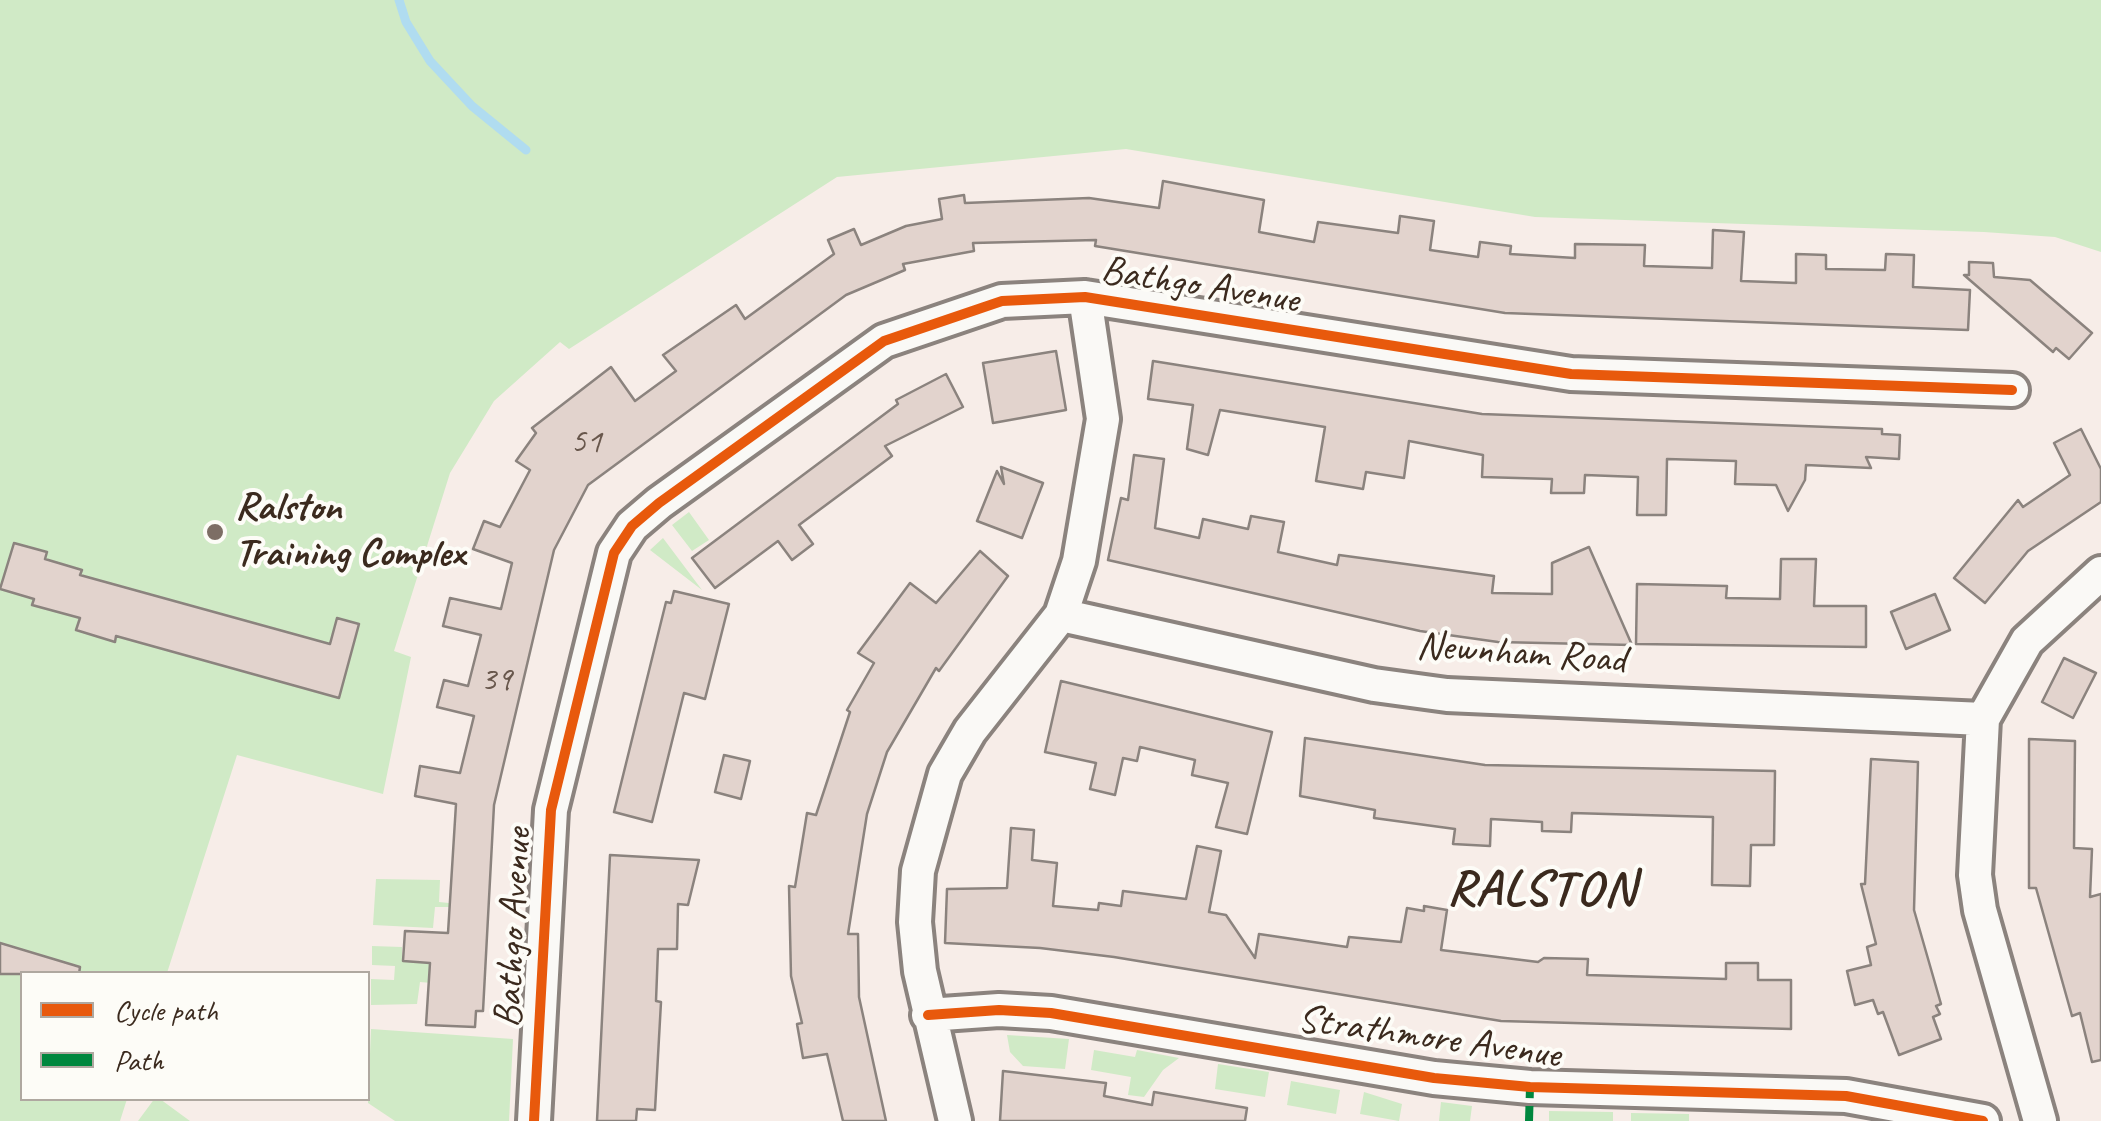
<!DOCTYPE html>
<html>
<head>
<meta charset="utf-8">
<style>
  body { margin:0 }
  #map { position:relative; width:2101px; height:1121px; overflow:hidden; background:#f7ede8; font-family:Caveat,sans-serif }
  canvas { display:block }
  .legend { position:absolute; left:20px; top:971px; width:350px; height:130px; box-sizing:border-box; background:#fdfcf7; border:2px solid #afa8a0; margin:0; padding:12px 18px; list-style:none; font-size:30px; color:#3b2a1e }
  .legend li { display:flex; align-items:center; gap:20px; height:50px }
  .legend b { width:50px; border:2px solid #afa8a0 }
</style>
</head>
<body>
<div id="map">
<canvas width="2101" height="1121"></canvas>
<ul class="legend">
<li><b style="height:12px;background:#e8590c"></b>Cycle path</li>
<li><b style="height:12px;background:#00873e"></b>Path</li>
</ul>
</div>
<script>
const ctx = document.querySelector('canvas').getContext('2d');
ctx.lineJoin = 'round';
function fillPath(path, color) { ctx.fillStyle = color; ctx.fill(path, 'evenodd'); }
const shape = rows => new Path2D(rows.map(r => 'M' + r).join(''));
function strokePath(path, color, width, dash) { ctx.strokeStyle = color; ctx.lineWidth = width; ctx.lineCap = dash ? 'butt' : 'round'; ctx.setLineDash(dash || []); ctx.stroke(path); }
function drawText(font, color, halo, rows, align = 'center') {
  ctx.font = font + ' Caveat,sans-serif'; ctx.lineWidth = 8; ctx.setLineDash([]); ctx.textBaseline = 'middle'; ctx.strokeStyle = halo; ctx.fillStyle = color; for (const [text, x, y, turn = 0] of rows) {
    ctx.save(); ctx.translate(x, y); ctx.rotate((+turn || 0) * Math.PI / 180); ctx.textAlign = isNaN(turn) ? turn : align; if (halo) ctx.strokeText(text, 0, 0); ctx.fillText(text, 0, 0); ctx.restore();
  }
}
fillPath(shape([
  [0,0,2101,0,2101,252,2055,237,1984,232,1535,217,1126,149,837,177,569,349,560,342,494,401,450,473,394,651,411,657,383,794,237,755,167,973,22,974,22,1098,127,1099,120,1121,0,1121],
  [689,512,709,540,692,551,672,525],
  [663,538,702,590,650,550],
  [376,879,440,880,439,902,449,903,449,907,435,907,433,928,373,925],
  [372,946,402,947,402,961,433,963,432,983,420,982,417,1004,371,1005,371,979,394,980,395,966,372,965],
  [371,1029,513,1039,509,1121,395,1121,368,1103],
  [1007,1035,1069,1039,1065,1069,1023,1066,1010,1052],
  [1094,1050,1135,1057,1137,1050,1179,1058,1163,1070,1144,1097,1128,1095,1131,1077,1091,1070],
  [1218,1064,1269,1072,1265,1097,1215,1089],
  [1291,1081,1340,1090,1336,1114,1287,1105],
  [1364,1092,1402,1104,1399,1121,1360,1114],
  [155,1098,160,1099,190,1121,138,1121],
  [1441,1102,1472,1106,1470,1121,1439,1121],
  [1549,1111,1613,1112,1613,1121,1549,1121],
  [1631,1113,1689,1114,1689,1121,1631,1121]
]), '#d0eac6');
strokePath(shape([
  [399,0,406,22,430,61,472,106,526,150]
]), '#b0dcf0', 9);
const building = shape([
  [1163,181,1264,200,1259,232,1314,242,1318,222,1398,233,1400,216,1434,221,1430,250,1478,257,1480,242,1511,246,1510,254,1575,258,1575,244,1645,245,1644,266,1712,268,1713,230,1744,232,1741,281,1796,283,1796,254,1826,255,1826,269,1885,270,1886,254,1914,255,1913,287,1970,290,1968,330,1505,313,1095,246,1096,240,973,243,974,251,903,264,905,270,846,295,588,485,554,550,494,805,483,1011,476,1011,475,1027,426,1025,430,963,403,961,405,931,448,933,456,804,415,796,420,766,460,773,474,716,437,707,444,680,468,686,481,635,443,626,450,598,501,609,512,563,473,549,484,521,500,527,530,470,516,461,536,433,532,428,611,367,635,401,676,371,663,355,736,305,745,319,834,254,828,240,854,229,861,245,906,226,942,219,939,199,964,195,965,203,1089,198,1159,208,1163,181],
  [1969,262,1993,263,1994,277,2030,280,2092,333,2069,359,2056,348,2053,352,1964,275,1969,275,1969,262],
  [1056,351,1066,410,993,423,983,363,1056,351],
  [1153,361,1482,414,1882,429,1882,434,1900,435,1899,459,1866,457,1871,468,1806,465,1805,480,1788,511,1776,485,1735,484,1736,461,1667,459,1666,515,1637,515,1638,477,1585,475,1584,493,1551,493,1552,479,1482,477,1483,455,1409,441,1404,478,1366,472,1363,489,1316,481,1325,427,1220,410,1208,455,1187,449,1193,405,1148,399,1153,361],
  [946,374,963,407,885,446,892,456,799,525,813,544,792,560,778,541,715,588,692,558,898,404,896,400,946,374],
  [2081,429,2101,469,2101,502,2028,551,1985,603,1954,578,2018,500,2023,507,2070,475,2054,443,2081,429],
  [1134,455,1164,459,1155,528,1199,538,1203,519,1248,529,1251,516,1284,522,1278,552,1337,565,1339,555,1494,576,1492,593,1552,594,1552,563,1589,547,1632,645,1498,642,1420,631,1108,560,1121,498,1128,500,1134,455],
  [1001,467,1043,483,1022,538,977,521,997,471,1004,484,1001,467],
  [14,543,47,552,45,559,82,570,80,575,330,644,337,618,359,624,339,698,116,636,115,642,76,630,80,618,32,605,34,599,0,589,14,543],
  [980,551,1008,576,939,671,936,668,887,752,867,814,848,934,858,934,859,997,886,1121,843,1121,827,1054,803,1058,797,1024,802,1023,791,976,789,886,795,887,807,813,816,815,850,712,847,710,874,663,858,653,910,583,936,603,980,551],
  [1781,559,1816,559,1814,606,1866,606,1866,647,1636,644,1637,584,1727,586,1726,598,1780,599,1781,559],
  [674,591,729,604,705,699,684,693,652,822,614,812,666,602,671,603,674,591],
  [1935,594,1950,630,1906,649,1891,612,1935,594],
  [2064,658,2096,673,2073,718,2042,702,2064,658],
  [1061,681,1272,732,1247,834,1216,827,1228,783,1192,775,1195,760,1140,747,1137,761,1123,758,1115,795,1090,789,1096,763,1045,752,1061,681],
  [1305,738,1485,765,1775,771,1774,845,1751,845,1750,886,1712,885,1713,817,1572,813,1571,832,1542,831,1542,822,1491,819,1490,846,1453,844,1455,829,1374,818,1375,810,1300,796,1305,738],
  [2029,739,2075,741,2074,848,2092,849,2090,897,2101,894,2101,1060,2092,1062,2080,1013,2072,1016,2036,888,2029,888,2029,739],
  [724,755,750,761,741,799,715,792,724,755],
  [1871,759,1918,762,1914,910,1941,1004,1936,1006,1940,1014,1933,1017,1941,1039,1899,1055,1883,1012,1878,1014,1873,1000,1855,1005,1847,971,1871,965,1867,947,1876,944,1861,884,1865,884,1871,759],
  [1011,828,1034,830,1032,860,1057,863,1053,906,1098,910,1099,903,1121,906,1123,891,1186,899,1197,846,1221,851,1209,912,1226,915,1255,958,1259,934,1347,947,1349,937,1401,942,1407,908,1424,911,1424,906,1447,910,1441,950,1538,962,1544,958,1588,959,1587,975,1726,979,1726,963,1758,963,1758,980,1791,980,1791,1029,1501,1021,1114,957,1040,948,945,943,947,889,1007,888,1011,828],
  [610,855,699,860,688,905,678,904,677,949,658,949,656,1001,661,1002,655,1110,637,1109,636,1121,597,1121,610,855],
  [0,943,80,967,79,974,0,974,0,943],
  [1003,1071,1106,1083,1104,1096,1152,1105,1154,1092,1247,1108,1245,1121,1000,1121,1003,1071]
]);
fillPath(building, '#e2d3cd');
strokePath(building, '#8b837e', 2.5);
const street = shape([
  [1061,615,1374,685,1447,695,1983,719],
  [928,1015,999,1010,1051,1013,1434,1078,1530,1087,1846,1096,1983,1121],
  [534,1121,551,810,614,553,632,526,659,503,884,341,1002,301,1085,297,1571,374,2012,390],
  [955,1121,920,971,915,922,918,871,945,774,970,731,1061,615,1079,561,1103,419,1085,297],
  [2040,1121,1980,910,1975,875,1983,719,2027,641,2101,573]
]);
strokePath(street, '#8b837e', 40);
strokePath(street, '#faf9f6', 32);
strokePath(shape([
  [1529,1121,1530,1087]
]), '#00873e', 8, [15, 8]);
strokePath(shape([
  [928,1015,999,1010,1051,1013,1434,1078,1530,1087,1846,1096,1983,1121],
  [534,1121,551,810,614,553,632,526,659,503,884,341,1002,301,1085,297,1571,374,2012,390]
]), '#e8590c', 10);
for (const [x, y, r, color] of [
  [215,532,10,"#7d6e65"]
]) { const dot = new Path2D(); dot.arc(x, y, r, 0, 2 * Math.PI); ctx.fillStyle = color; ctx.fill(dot); strokePath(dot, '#fdfcf7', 4); }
drawText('35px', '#68574c', null, [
  ["51",586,443],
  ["39",496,681]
]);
drawText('40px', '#3b2a1e', '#fdfcf7', [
  ["Bathgo Avenue",1200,286,9],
  ["Newnham Road",1521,654,4],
  ["Bathgo Avenue",514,928,-87],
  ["Strathmore Avenue",1429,1038,8]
]);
drawText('bold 40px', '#3b2a1e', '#fdfcf7', [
  ["Ralston",235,509],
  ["Training Complex",235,555]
], 'left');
ctx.letterSpacing = '2.5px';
drawText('bold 50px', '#3b2a1e', '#fdfcf7', [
  ["RALSTON",1542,891]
]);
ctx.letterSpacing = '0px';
</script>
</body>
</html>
